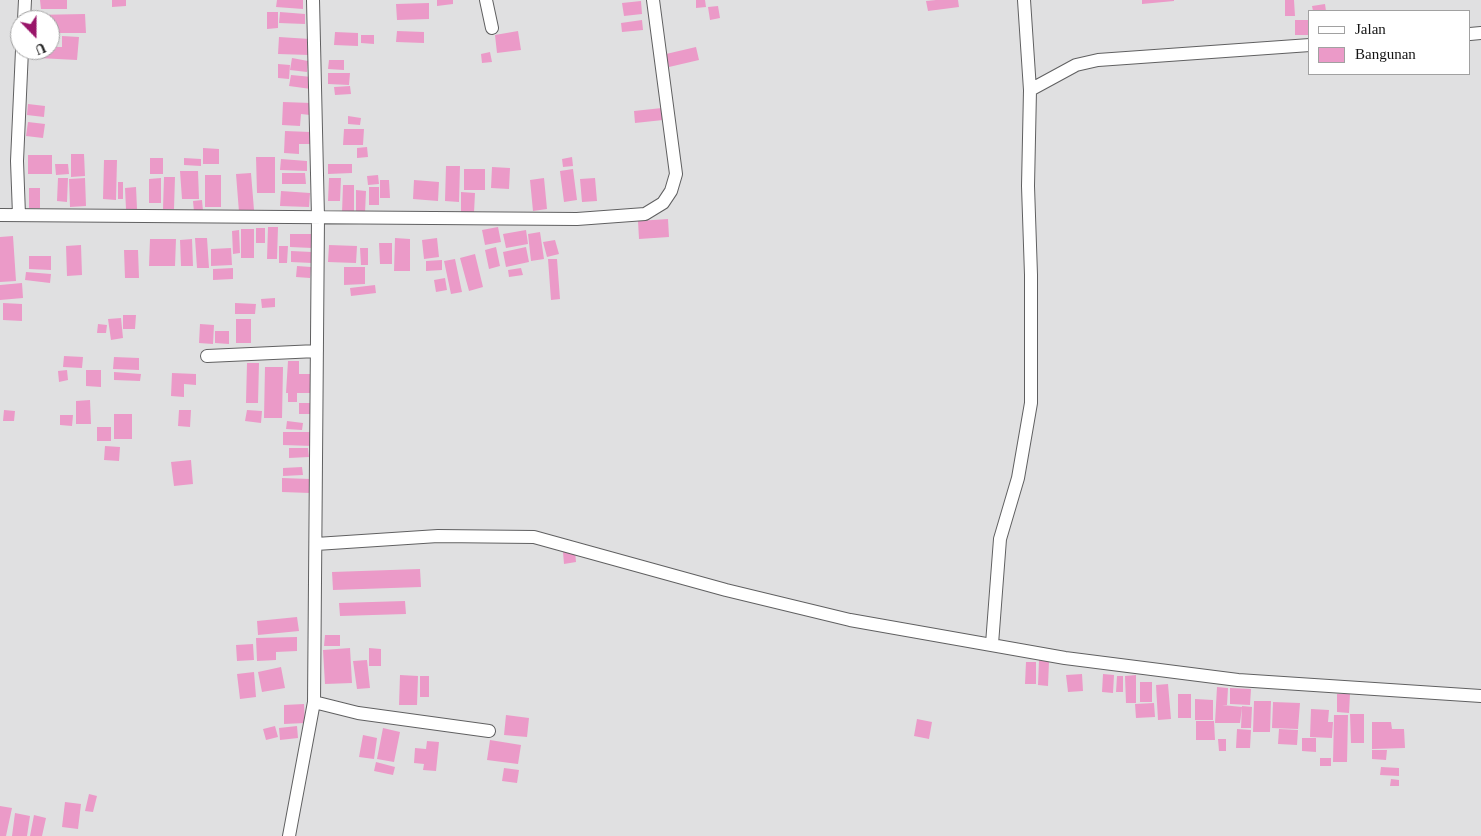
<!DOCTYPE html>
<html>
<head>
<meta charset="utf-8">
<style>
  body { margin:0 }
  #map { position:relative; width:1481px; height:836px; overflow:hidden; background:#e0e0e1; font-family:"Times New Roman",serif }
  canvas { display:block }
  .legend { position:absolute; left:1308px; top:10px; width:162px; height:65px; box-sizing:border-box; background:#fff; border:1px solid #a1a1a1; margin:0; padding:6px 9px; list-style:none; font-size:15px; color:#131313 }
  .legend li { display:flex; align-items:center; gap:10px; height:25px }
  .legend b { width:25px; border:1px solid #a1a1a1 }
  .north { position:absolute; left:10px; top:10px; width:50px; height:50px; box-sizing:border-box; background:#fff; border:1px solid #a1a1a1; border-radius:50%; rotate:158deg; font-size:14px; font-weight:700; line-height:20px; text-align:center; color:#131313 }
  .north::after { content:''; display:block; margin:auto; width:18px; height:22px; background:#991569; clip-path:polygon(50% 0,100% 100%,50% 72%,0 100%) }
</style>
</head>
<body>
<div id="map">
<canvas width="1481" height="836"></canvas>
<ul class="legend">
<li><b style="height:6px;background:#fff"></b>Jalan</li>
<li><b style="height:14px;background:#eb9ac8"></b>Bangunan</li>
</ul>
<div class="north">U</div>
</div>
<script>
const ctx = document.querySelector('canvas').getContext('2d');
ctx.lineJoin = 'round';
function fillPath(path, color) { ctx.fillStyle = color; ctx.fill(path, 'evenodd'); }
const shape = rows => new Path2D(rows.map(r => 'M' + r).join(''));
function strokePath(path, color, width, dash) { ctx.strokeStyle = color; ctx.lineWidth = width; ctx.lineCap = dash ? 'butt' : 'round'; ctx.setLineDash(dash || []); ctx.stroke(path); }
fillPath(shape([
  [40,0,67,0,67,9,41,9],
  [112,0,126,0,126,6,112,7],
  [277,0,303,0,303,9,276,7],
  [437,0,453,0,453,4,437,6],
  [696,0,705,0,706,7,696,8],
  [936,0,958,0,959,7,928,11,926,1],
  [1142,0,1174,0,1174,1,1142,4],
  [1285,0,1294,0,1295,16,1285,16],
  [641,1,642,14,624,16,622,3],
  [429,3,429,19,397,20,396,4],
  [1325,4,1326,11,1313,11,1312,6],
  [718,6,720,18,710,20,708,7],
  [267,12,278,12,278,28,267,29],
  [280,12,305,14,305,24,279,23],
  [85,14,86,33,50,33,50,20,34,20,34,15],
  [642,20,643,30,622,32,621,23],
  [1295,20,1310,20,1310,35,1295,35],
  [397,31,424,32,424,43,396,42],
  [518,31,521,50,497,53,495,35],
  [335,32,358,33,358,46,334,45],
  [361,35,374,35,374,44,361,43],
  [62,36,79,37,77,60,38,58,39,50,50,50,50,47,62,47],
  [279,37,310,39,309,55,278,54],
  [696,47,699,60,669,67,666,54],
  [490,52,492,62,482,63,481,54],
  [292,58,308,61,307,72,290,70],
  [329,60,344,60,344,70,328,69],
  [278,64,290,65,289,79,278,78],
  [328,73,350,73,349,85,328,84],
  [291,75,312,77,311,89,289,86],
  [350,86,351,94,335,95,334,87],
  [283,102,311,103,310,115,301,114,300,126,282,125],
  [28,104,45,106,44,117,27,115],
  [662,108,663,120,635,123,634,111],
  [348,116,361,118,360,125,348,124],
  [28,122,45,124,43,138,26,136],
  [344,129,364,129,363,145,343,145],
  [285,131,310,132,310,144,299,144,299,154,284,153],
  [367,147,368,157,357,158,357,148],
  [203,148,219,149,219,164,203,164],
  [71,154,84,154,85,176,71,177],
  [28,155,52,155,52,174,28,174],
  [256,157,275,157,275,193,257,193],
  [572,157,573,166,563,167,562,159],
  [150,158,163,158,163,174,150,174],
  [184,158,201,159,201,166,184,165],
  [281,159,307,161,307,171,280,170],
  [104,160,117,160,116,200,103,199],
  [55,164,68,164,69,174,56,175],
  [328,164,352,164,352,173,328,174],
  [446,166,460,166,459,202,445,201],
  [492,167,510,168,509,189,491,188],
  [464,169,485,169,485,190,464,190],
  [573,169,577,200,564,202,560,171],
  [180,171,198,171,199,199,182,199],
  [251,173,254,210,239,212,236,174],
  [282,173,305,173,306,184,282,184],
  [205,175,221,175,221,207,205,207],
  [378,175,379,184,368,185,367,176],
  [164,177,175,177,174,209,163,209],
  [58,178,68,178,67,202,57,201],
  [85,178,86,206,70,207,69,179],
  [161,178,161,203,149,203,149,179],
  [329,178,341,178,340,201,328,201],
  [544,178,547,209,533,211,530,180],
  [595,178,597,201,582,202,580,179],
  [380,180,389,180,390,198,380,198],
  [414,180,439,182,438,201,413,199],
  [118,182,123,182,123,199,118,199],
  [343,185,354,185,354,213,342,213],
  [136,187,137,209,126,209,125,188],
  [369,187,379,187,379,205,369,205],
  [29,188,40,188,40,208,29,208],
  [356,190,366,191,365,213,356,213],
  [281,191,310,193,309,207,280,206],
  [461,192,475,193,474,213,461,213],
  [202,200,203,211,194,212,193,201],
  [668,219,669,237,639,239,638,221],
  [268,227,278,227,277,259,267,259],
  [498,227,501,242,485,245,482,230],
  [256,228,265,228,265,243,256,243],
  [241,229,254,229,254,258,241,258],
  [239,230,240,253,233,254,232,231],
  [526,230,528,244,506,248,503,234],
  [540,232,544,259,531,261,528,234],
  [290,234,313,234,312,248,290,247],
  [13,236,16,281,0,282,0,237],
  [195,238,207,238,209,268,197,268],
  [395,238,410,239,410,271,394,271],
  [437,238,439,257,424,259,422,240],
  [150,239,176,239,175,266,149,266],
  [192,239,193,266,181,266,180,240],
  [555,240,559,254,547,257,543,242],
  [379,243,392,243,392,264,380,264],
  [81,245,82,275,67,276,66,246],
  [329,245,357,246,356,263,328,262],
  [279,246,288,246,287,263,279,263],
  [496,247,500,266,489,269,485,250],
  [526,247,529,262,506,267,503,252],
  [231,248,232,265,211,266,211,249],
  [360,248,368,248,368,265,361,265],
  [124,250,138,250,139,278,125,278],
  [291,251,312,252,312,263,291,262],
  [475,254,483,287,469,291,460,258],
  [29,256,51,256,51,270,29,269],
  [455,259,462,292,451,294,444,261],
  [548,259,557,259,560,299,551,300],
  [442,260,442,270,426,271,426,261],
  [297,266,311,267,310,278,296,277],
  [344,267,365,267,365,284,344,285],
  [233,268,233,279,213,280,213,269],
  [521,268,523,275,509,277,508,270],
  [26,272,51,274,50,283,25,280],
  [445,278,447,290,436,292,434,280],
  [22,283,23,298,0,300,0,285],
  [375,285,376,293,351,296,350,288],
  [275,298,275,307,262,308,261,299],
  [3,303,22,304,22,321,3,320],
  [235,303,256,304,255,314,235,314],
  [123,315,136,315,135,329,123,329],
  [121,318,123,338,111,340,108,319],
  [236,319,251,319,251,343,236,343],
  [98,324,107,325,106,333,97,333],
  [200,324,214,325,213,344,199,343],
  [215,331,229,331,229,344,215,343],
  [64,356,83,357,82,368,63,367],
  [114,357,139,358,139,370,113,369],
  [288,361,299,361,299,374,311,374,311,393,297,393,297,402,288,402,288,393,286,393],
  [247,363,259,363,258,403,246,403],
  [265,367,283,367,282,418,264,418],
  [67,370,68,380,59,382,58,371],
  [86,370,101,370,101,387,86,386],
  [114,372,141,374,140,381,114,380],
  [172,373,196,374,196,385,184,384,184,397,171,396],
  [90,400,91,424,76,424,76,401],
  [299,403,311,403,311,414,299,414],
  [4,410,15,411,14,421,3,421],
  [179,410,191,410,190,427,178,426],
  [247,410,262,411,261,423,245,421],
  [114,414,132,414,132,439,114,439],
  [60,415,73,415,72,426,60,425],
  [287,421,303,423,302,430,286,429],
  [97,427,111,427,111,441,97,441],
  [283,432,313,432,313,446,283,445],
  [105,446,120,447,119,461,104,460],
  [289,448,308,448,309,457,289,458],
  [191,460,193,484,174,486,171,462],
  [302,467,303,475,283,476,283,468],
  [282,478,310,479,310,493,282,492],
  [575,551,576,562,564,564,563,552],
  [420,569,421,587,333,590,332,572],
  [405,601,406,614,340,616,339,603],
  [297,617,299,631,258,635,257,621],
  [325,635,340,635,340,646,324,646],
  [297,637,297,651,276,652,276,660,257,661,256,638],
  [253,644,254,660,237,661,236,645],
  [350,648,352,683,325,684,323,650],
  [369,648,381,649,381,666,369,666],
  [367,660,370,688,357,689,353,661],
  [1039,660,1049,661,1048,686,1038,685],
  [1026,662,1036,662,1036,684,1025,684],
  [281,667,285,688,262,692,258,672],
  [254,672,256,697,240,699,237,674],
  [1082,674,1083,691,1068,692,1066,675],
  [1103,674,1114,675,1113,693,1102,692],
  [400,675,418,676,417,705,399,705],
  [1136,675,1136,703,1126,703,1125,676],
  [420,676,429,676,429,697,420,697],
  [1117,676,1123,676,1123,692,1116,692],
  [1140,682,1152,682,1152,702,1140,702],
  [1168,684,1171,719,1158,720,1156,685],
  [1217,687,1228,688,1227,705,1222,705,1242,707,1240,723,1215,723],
  [1230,688,1251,689,1250,705,1230,704],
  [1178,694,1191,694,1191,718,1178,718],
  [1337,694,1350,694,1349,713,1337,712],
  [1195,699,1213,700,1213,720,1195,720],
  [1254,701,1271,701,1270,732,1253,732],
  [1273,702,1300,703,1298,729,1272,728],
  [1154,703,1155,717,1136,718,1135,704],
  [304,704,305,723,284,724,284,705],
  [1242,706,1252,707,1251,728,1241,728],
  [1311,709,1329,710,1328,722,1333,722,1332,738,1310,737],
  [1350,714,1364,714,1364,743,1351,743],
  [506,715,529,718,527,737,504,735],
  [1334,715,1348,715,1347,762,1333,762],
  [917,719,932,722,929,739,914,736],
  [1196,721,1214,721,1215,740,1196,740],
  [1372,722,1391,722,1392,729,1404,729,1405,748,1372,749],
  [275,726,278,737,266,740,263,729],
  [297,726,298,738,280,740,279,728],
  [383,728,400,732,394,762,377,759],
  [1237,729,1251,730,1250,748,1236,748],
  [1279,729,1298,730,1297,745,1278,744],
  [363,735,377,738,374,759,359,757],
  [1302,738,1316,738,1316,752,1302,751],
  [1218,739,1226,739,1226,751,1219,751],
  [490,740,521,745,518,764,487,760],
  [427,741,439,742,436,771,423,770,424,764,414,763,415,748,426,749],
  [1372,750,1387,750,1386,760,1372,759],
  [1320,758,1331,758,1331,766,1320,766],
  [376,762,395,767,393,775,374,771],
  [1381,767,1399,768,1399,776,1380,775],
  [504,768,519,770,517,783,502,781],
  [1391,779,1399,780,1399,786,1390,786],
  [89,794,97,796,93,812,85,811],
  [65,802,81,804,78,829,62,827],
  [0,806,12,808,6,836,0,836],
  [15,813,30,816,27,836,12,836],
  [34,815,46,818,42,836,30,836]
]), '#eb9ac8');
const minor = shape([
  [486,0,492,28],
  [24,20,25,0],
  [1470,34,1481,33],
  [1030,90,1076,65,1098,60,1310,45],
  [0,215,577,219,645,214,663,203,671,191,676,174,653,0],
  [19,215,17,161,22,50],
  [207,356,317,351],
  [316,544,438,536,534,537,726,590,850,620,1065,658,1238,680,1481,696],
  [992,644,1000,539,1018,478,1031,403,1031,275,1028,186,1030,90,1024,0],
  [314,702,358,713,489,731],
  [289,836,314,702,318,217,313,0]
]);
strokePath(minor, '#606061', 14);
strokePath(minor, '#fff', 12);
</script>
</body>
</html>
